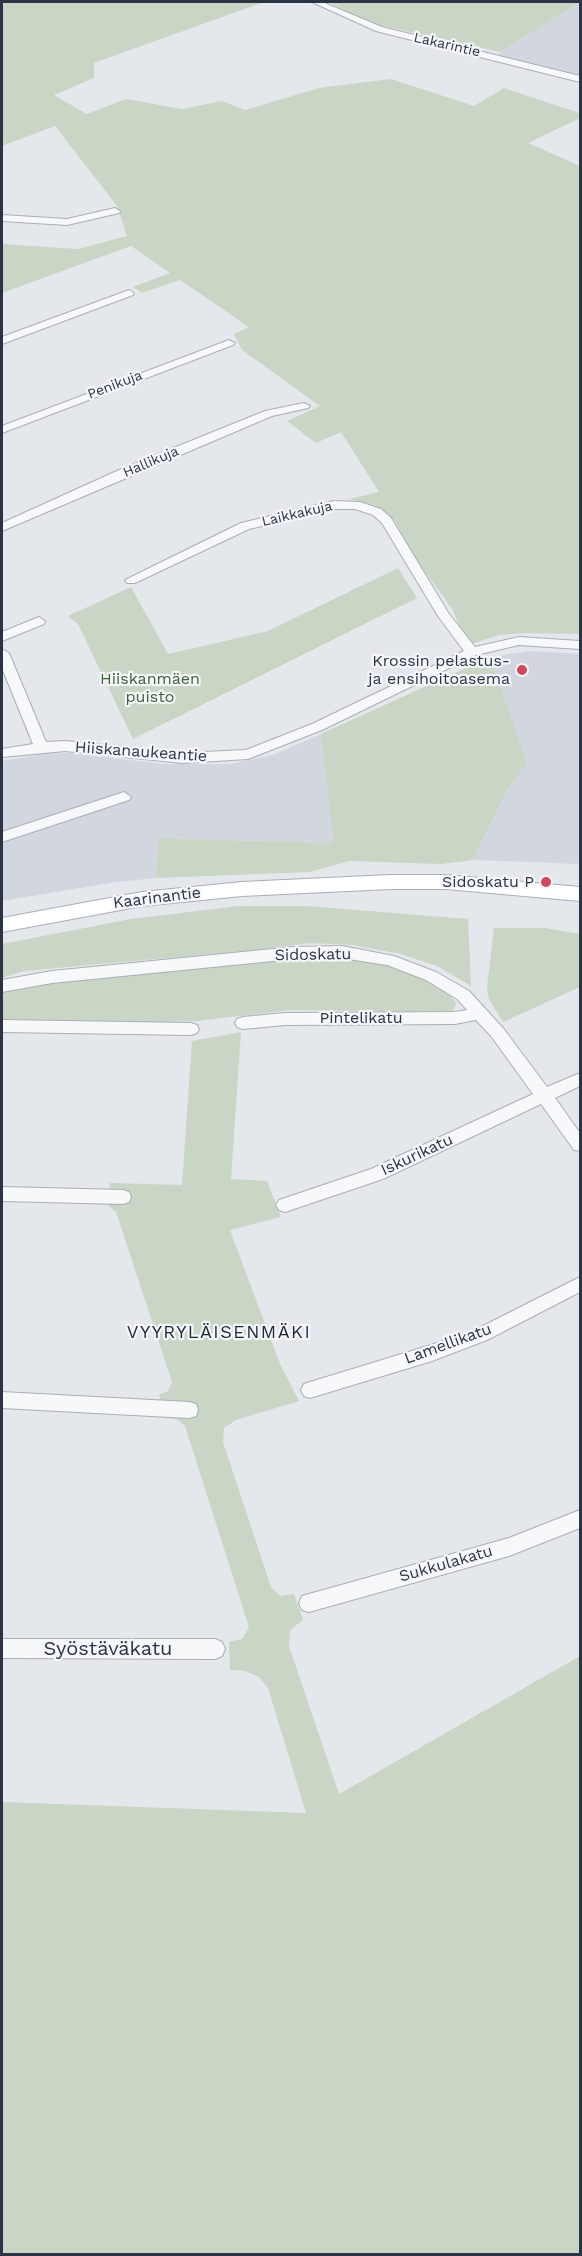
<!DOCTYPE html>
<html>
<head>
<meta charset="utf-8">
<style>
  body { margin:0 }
  #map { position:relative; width:582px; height:2256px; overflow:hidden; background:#e4e7ec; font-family:"Work Sans",sans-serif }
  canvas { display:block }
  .frame { position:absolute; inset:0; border:3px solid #2b3445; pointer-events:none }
</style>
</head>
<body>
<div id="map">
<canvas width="582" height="2256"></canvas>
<div class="frame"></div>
</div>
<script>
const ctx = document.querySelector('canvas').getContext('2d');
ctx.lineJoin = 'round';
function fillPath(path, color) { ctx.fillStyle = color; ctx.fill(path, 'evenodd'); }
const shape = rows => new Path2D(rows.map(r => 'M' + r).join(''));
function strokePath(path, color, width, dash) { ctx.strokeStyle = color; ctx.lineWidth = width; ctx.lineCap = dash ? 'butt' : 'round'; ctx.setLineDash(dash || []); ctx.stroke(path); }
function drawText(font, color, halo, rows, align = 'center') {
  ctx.font = font + ' "Work Sans",sans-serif'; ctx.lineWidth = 4.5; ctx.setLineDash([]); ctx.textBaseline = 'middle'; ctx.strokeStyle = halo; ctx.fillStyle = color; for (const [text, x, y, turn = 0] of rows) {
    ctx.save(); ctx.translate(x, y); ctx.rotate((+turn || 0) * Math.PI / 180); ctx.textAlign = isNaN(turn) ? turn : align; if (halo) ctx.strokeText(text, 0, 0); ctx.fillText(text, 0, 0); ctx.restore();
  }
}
fillPath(shape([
  [580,2,580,79,499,57,500,52],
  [529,651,580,654,580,864,473,860,507,791,527,763,490,657],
  [321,734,335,843,160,838,156,878,116,882,2,901,2,761,44,754,68,753,164,764,230,764,273,755]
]), '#d2d6de');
fillPath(shape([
  [2,2,264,2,94,63,94,78,54,95,87,114,126,99,182,109,222,101,245,110,319,88,391,79,474,106,504,88,580,113,580,118,528,143,580,166,580,634,525,633,499,635,471,644,462,634,453,610,414,557,395,521,384,511,375,505,349,499,379,492,341,432,316,443,287,421,320,406,242,350,234,334,249,327,180,280,142,293,133,287,170,273,131,246,2,293,2,244,78,249,127,236,117,206,55,126,2,146],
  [329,2,580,2,500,52,366,22],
  [398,568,417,598,133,739,78,624,68,616,131,587,168,654,268,631],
  [490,657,527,763,507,791,473,860,441,864,349,861,310,872,156,878,159,838,334,843,321,734],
  [239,906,307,906,468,919,471,986,437,966,401,954,352,945,310,943,255,950,24,971,2,978,2,944,131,919],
  [494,928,545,928,580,934,580,987,503,1022,489,999,487,987],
  [353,957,386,963,420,975,447,991,456,1003,453,1012,291,1010,197,1021,152,1022,2,1019,2,993,13,989,57,982,310,958],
  [241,1032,231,1179,267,1181,281,1217,230,1230,280,1364,299,1401,236,1420,224,1428,223,1442,271,1587,280,1596,294,1594,303,1620,290,1630,289,1646,339,1794,580,1656,580,2254,2,2254,2,1802,306,1813,268,1688,259,1677,245,1671,230,1670,229,1642,242,1639,249,1627,185,1426,177,1419,166,1418,159,1395,168,1391,172,1382,116,1212,107,1204,110,1183,182,1185,192,1041]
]), '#c9d6c5');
const street = shape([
  [312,2,322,2,382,27,580,76,580,82,376,31,312,2],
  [115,208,120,211,119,213,67,225,2,221,2,215,67,219,115,208],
  [129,290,134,293,133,295,2,344,2,337,129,290],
  [229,340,235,343,233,345,2,433,2,426,229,340],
  [304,403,310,406,308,408,272,416,2,531,2,523,119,470,265,411,304,403],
  [334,501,360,502,381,509,391,518,449,614,475,647,519,637,580,641,580,649,519,645,476,655,322,730,248,759,183,763,65,751,2,757,2,749,33,744,2,668,2,649,9,653,46,742,65,741,183,753,246,750,312,724,464,651,438,616,382,523,373,515,355,509,334,509,249,529,135,583,127,583,125,580,241,523,334,501],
  [39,617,45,621,44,624,2,641,2,632,39,617],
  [124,792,131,797,129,800,2,842,2,832,124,792],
  [342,946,394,956,436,972,469,991,503,1028,547,1087,580,1073,580,1086,555,1098,580,1133,580,1151,574,1150,541,1104,383,1179,285,1212,279,1210,276,1205,279,1200,371,1169,533,1094,491,1036,476,1020,455,1024,285,1025,243,1029,237,1027,235,1023,237,1019,243,1017,285,1013,455,1012,467,1010,457,999,426,980,387,965,342,958,293,959,52,983,2,992,2,980,52,971,293,947,342,946],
  [2,1020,191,1023,197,1025,199,1029,197,1033,191,1035,2,1032,2,1020],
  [2,1187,123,1190,129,1192,131,1197,129,1202,123,1204,2,1201,2,1187],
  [580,1277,580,1292,487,1340,432,1361,310,1398,304,1396,301,1390,304,1384,310,1382,431,1345,475,1330,580,1277],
  [2,1392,189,1402,196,1404,198,1410,196,1416,189,1418,2,1408,2,1392],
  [580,1510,580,1528,509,1556,309,1612,302,1610,299,1603,302,1596,309,1594,509,1538,580,1510],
  [215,1639,222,1642,225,1649,222,1656,215,1659,2,1658,2,1639,215,1639]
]);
const secondary = shape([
  [390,875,446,875,580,887,580,901,446,889,390,889,242,896,142,906,2,932,2,918,142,892,242,882,390,875]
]);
strokePath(street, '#a9aeb7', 2);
strokePath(secondary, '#a9aeb7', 2);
fillPath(street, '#f7f8fa');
fillPath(secondary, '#fff');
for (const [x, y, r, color] of [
  [522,670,6,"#d1495b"],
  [546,882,6,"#d1495b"]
]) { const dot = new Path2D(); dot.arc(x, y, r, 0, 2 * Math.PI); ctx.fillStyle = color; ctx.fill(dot); strokePath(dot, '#f4f6f9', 2); }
drawText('14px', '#2b3445', '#f4f6f9', [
  ["Lakarintie",447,45,13],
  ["Penikuja",115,385,-21],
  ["Hallikuja",151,462,-23],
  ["Laikkakuja",297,514,-13]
]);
drawText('16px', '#2b3445', '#f4f6f9', [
  ["Krossin pelastus-",510,661],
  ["ja ensihoitoasema",510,679],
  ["Sidoskatu P",534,882]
], 'right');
drawText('16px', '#3f6138', '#f4f6f9', [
  ["Hiiskanmäen",150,679],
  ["puisto",150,697]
]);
drawText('16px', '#2b3445', '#f4f6f9', [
  ["Hiiskanaukeantie",141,752,4],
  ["Kaarinantie",157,898,-7],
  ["Sidoskatu",313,955,-1],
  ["Pintelikatu",361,1018],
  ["Iskurikatu",417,1155,-25],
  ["Lamellikatu",448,1344,-20],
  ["Sukkulakatu",446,1564,-16]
]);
ctx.letterSpacing = '1.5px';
drawText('18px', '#1d2536', '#f4f6f9', [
  ["VYYRYLÄISENMÄKI",219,1333]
]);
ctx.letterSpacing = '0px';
drawText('20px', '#2b3445', '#f4f6f9', [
  ["Syöstäväkatu",108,1649]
]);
</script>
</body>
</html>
